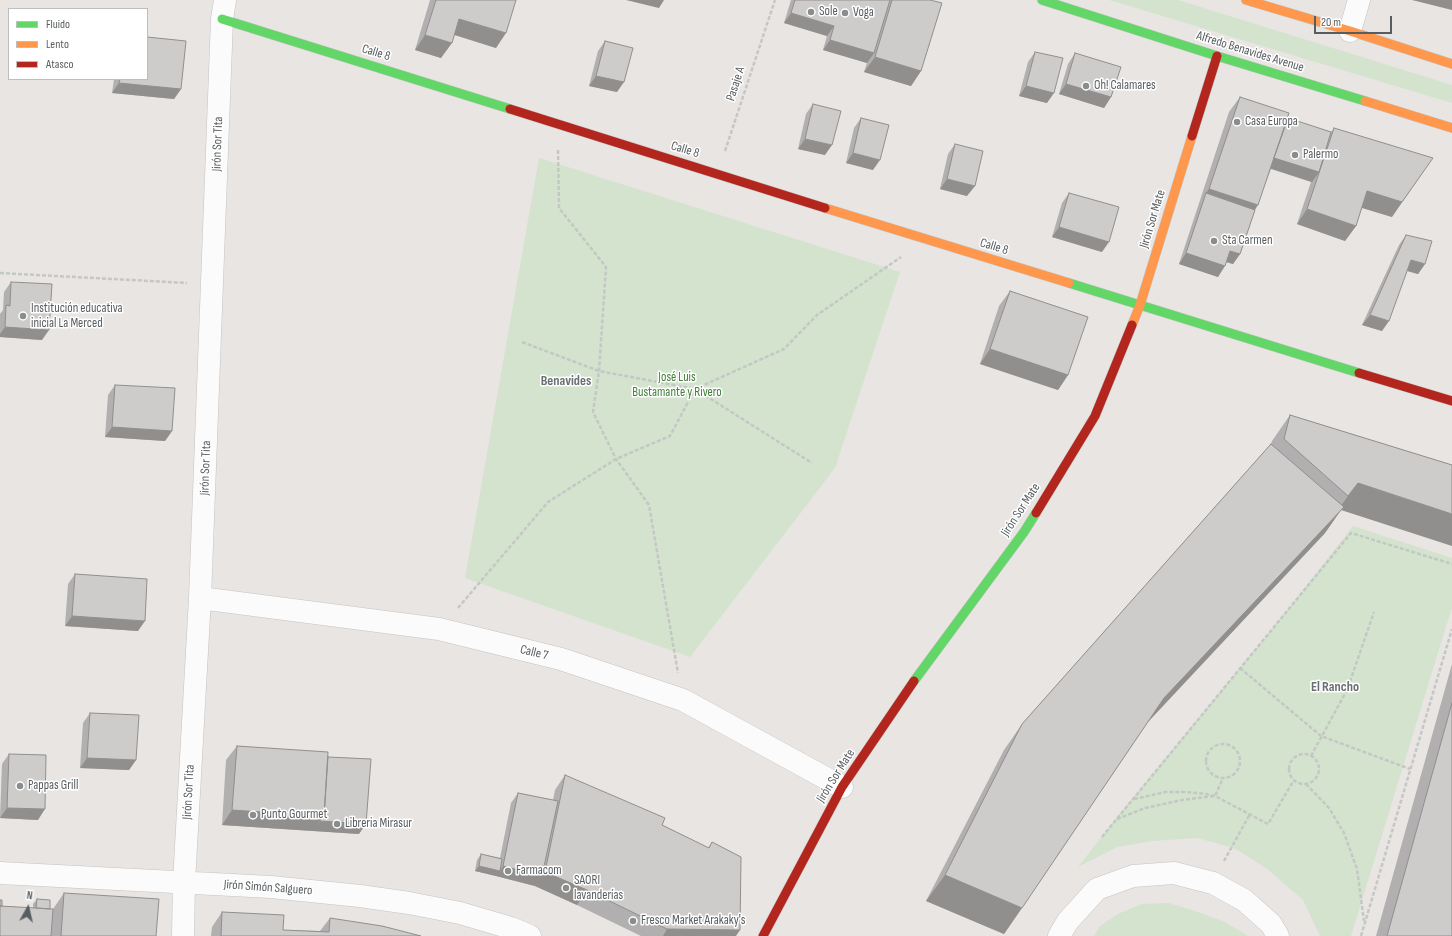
<!DOCTYPE html>
<html>
<head>
<meta charset="utf-8">
<style>
  body { margin:0 }
  #map { position:relative; width:1452px; height:936px; overflow:hidden; background:#e8e5e2; font-family:"Sofia Sans Condensed",sans-serif }
  canvas { display:block }
  .legend { position:absolute; left:8px; top:8px; width:140px; height:72px; box-sizing:border-box; background:#fff; border:1px solid #bcbebf; margin:0; padding:5px 7px; list-style:none; font-size:12px; color:#585d60 }
  .legend li { display:flex; align-items:center; gap:8px; height:20px }
  .legend b { width:20px; border:1px solid #bcbebf }
  .north { position:absolute; left:8px; top:888px; width:40px; height:40px; -webkit-text-stroke:3px #fff; paint-order:stroke; rotate:8deg; font-size:11px; font-weight:700; line-height:16px; text-align:center; color:#585d60 }
  .north::after { content:''; display:block; margin:auto; width:14px; height:18px; background:#585d60; clip-path:polygon(50% 0,100% 100%,50% 72%,0 100%) }
  .scale { position:absolute; left:1314px; top:16px; width:78px; height:18px; box-sizing:border-box; border:2px solid #585d60; border-top:0; padding-left:5px; font-size:12px; line-height:14px; white-space:nowrap; color:#585d60; -webkit-text-stroke:3px #fff; paint-order:stroke }
</style>
</head>
<body>
<div id="map">
<canvas width="1452" height="936"></canvas>
<ul class="legend">
<li><b style="height:5px;background:#63d668"></b>Fluido</li>
<li><b style="height:5px;background:#ff974d"></b>Lento</li>
<li><b style="height:5px;background:#b3261e"></b>Atasco</li>
</ul>
<div class="north">N</div>
<div class="scale">20 m</div>
</div>
<script>
const ctx = document.querySelector('canvas').getContext('2d');
ctx.lineJoin = 'round';
function fillPath(path, color) { ctx.fillStyle = color; ctx.fill(path, 'evenodd'); }
const shape = rows => new Path2D(rows.map(r => 'M' + r).join(''));
function strokePath(path, color, width, dash) { ctx.strokeStyle = color; ctx.lineWidth = width; ctx.lineCap = dash ? 'butt' : 'round'; ctx.setLineDash(dash || []); ctx.stroke(path); }
function drawText(font, color, halo, rows, align = 'center') {
  ctx.font = font + ' "Sofia Sans Condensed",sans-serif'; ctx.lineWidth = 3; ctx.setLineDash([]); ctx.textBaseline = 'middle'; ctx.strokeStyle = halo; ctx.fillStyle = color; for (const [text, x, y, turn = 0] of rows) {
    ctx.save(); ctx.translate(x, y); ctx.rotate((+turn || 0) * Math.PI / 180); ctx.textAlign = isNaN(turn) ? turn : align; if (halo) ctx.strokeText(text, 0, 0); ctx.fillText(text, 0, 0); ctx.restore();
  }
}
fillPath(shape([
  [1109,0,1178,0,1452,85,1452,103],
  [539,158,900,272,835,468,690,657,465,578],
  [1353,526,1452,558,1452,607,1351,936,1320,936,1303,900,1266,868,1234,848,1197,838,1152,841,1117,847,1078,867,1125,807,1278,622],
  [1169,903,1195,911,1225,922,1248,936,1094,936,1100,926,1118,914,1142,904]
]), '#d4e3cd');
const street = shape([
  [1350,31,1359,0],
  [200,598,439,629,561,659,683,700,842,787],
  [0,873,271,887,360,896,409,903,460,913,511,928,530,936],
  [183,936,184,882,200,598,222,19,225,0],
  [1059,936,1068,921,1097,889,1133,876,1174,873,1213,883,1244,900,1271,924,1278,936]
]);
const fast = shape([
  [1042,0,1217,56,1365,101],
  [222,19,510,109],
  [1069,283,1359,373],
  [914,681,1024,532,1036,513]
]);
const slow = shape([
  [1246,0,1350,31,1452,64],
  [1365,101,1452,128],
  [825,208,1069,283],
  [1132,325,1140,305,1192,136]
]);
const jam = shape([
  [510,109,825,208],
  [1192,136,1217,56],
  [1359,373,1452,401],
  [1036,513,1095,416,1132,325],
  [763,936,842,787,914,681]
]);
strokePath(street, '#c4c4c4', 23);
strokePath(fast, '#c4c4c4', 10);
strokePath(slow, '#c4c4c4', 10);
strokePath(jam, '#c4c4c4', 10);
strokePath(shape([
  [558,150,559,208,606,267,599,371,593,412,616,459,649,505,678,673],
  [725,151,775,0],
  [0,273,187,283],
  [522,342,599,371,695,389,812,463],
  [458,608,548,502,616,459,670,436,695,389,784,349,817,315,901,257],
  [1240,668,1321,736,1410,769],
  '1206 761a17 17 0 1 1 34 0a17 17 0 1 1-34 0Z',
  '1289 769a15 15 0 1 1 30 0a15 15 0 1 1-30 0Z',
  [1311,756,1347,690,1374,612],
  [1306,784,1329,808,1344,833,1357,869,1364,921],
  [1134,799,1166,792,1187,792,1206,794,1215,796,1268,824,1294,780],
  [1117,819,1145,808,1182,800,1215,796,1223,778],
  [1102,837,1351,533,1452,564],
  [1224,861,1250,814],
  [1361,936,1452,629]
]), '#c3c8c5', 2.5, [4, 2]);
strokePath(street, '#fcfbfb', 22);
strokePath(fast, '#63d668', 9);
strokePath(slow, '#ff974d', 9);
strokePath(jam, '#b3261e', 9);
fillPath(shape([
  [430,0,515,0,496,48,454,35,441,58,415,50],
  [791,0,930,0,921,71,911,86,864,72,867,63,823,50,827,36,784,23],
  [605,41,617,92,589,86,598,51],
  [1035,52,1047,103,1019,96,1028,62],
  [1075,53,1111,97,1104,108,1059,94,1068,64],
  [114,79,147,79,181,89,174,99,112,93],
  [1240,97,1288,118,1331,132,1334,128,1392,217,1362,208,1356,226,1345,241,1297,224,1311,182,1271,169,1255,210,1240,254,1233,264,1226,262,1218,277,1179,264,1229,112],
  [813,104,825,155,798,149,806,114],
  [861,118,873,170,846,163,854,128],
  [955,144,967,196,940,189,948,154],
  [1069,193,1102,252,1052,237,1062,203],
  [1406,235,1425,264,1418,274,1407,271,1382,331,1362,325,1399,245],
  [11,282,42,340,0,337,0,314,3,310,4,292],
  [1010,291,1068,375,1058,390,980,364,999,306],
  [115,385,172,431,165,441,105,437,108,395],
  [1290,415,1452,465,1341,510,1325,533,1148,722,1004,934,926,901,1004,750,1022,724,1271,444,1272,441],
  [75,574,138,631,65,626,68,584],
  [1452,664,1452,936,1376,936],
  [90,713,136,760,129,770,80,768,83,723],
  [237,746,328,757,359,834,222,825,226,760],
  [9,754,38,820,0,818,2,764],
  [565,775,662,825,708,848,712,842,736,936,641,936,577,905,535,886,496,876,475,871,477,860,481,854,500,858,511,803,518,793,553,800,555,790],
  [64,893,156,936,0,936,2,906,33,908,33,904,37,899,50,909,53,909],
  [222,912,283,930,320,931,330,918,421,936,211,936,212,927]
]), '#b1afaf');
fillPath(shape([
  [626,0,664,0,659,8],
  [1412,0,1452,0,1452,10],
  [791,13,834,26,827,36,784,23],
  [459,19,506,33,496,48,449,33],
  [425,35,452,43,441,58,415,50],
  [830,40,874,53,867,63,823,50],
  [875,57,921,71,911,86,864,72],
  [596,76,624,82,617,92,589,86],
  [119,83,181,89,174,99,112,93],
  [1066,84,1111,97,1104,108,1059,94],
  [1026,86,1054,93,1047,103,1019,96],
  [805,139,832,145,825,155,798,149],
  [853,153,880,160,873,170,846,163],
  [1273,157,1319,172,1312,182,1266,167],
  [1423,172,1392,217,1356,206,1367,191],
  [947,179,975,186,967,196,940,189],
  [1209,189,1258,205,1248,220,1206,193],
  [1307,209,1356,226,1345,241,1297,224],
  [1059,227,1109,242,1102,252,1052,237],
  [1230,251,1240,254,1233,264,1223,261],
  [1186,253,1225,266,1218,277,1179,264],
  [1411,260,1425,264,1418,274,1404,270],
  [1370,315,1389,321,1382,331,1362,325],
  [5,327,49,330,42,340,0,337,0,334],
  [990,349,1068,375,1058,390,980,364],
  [112,427,172,431,165,441,105,437],
  [1358,483,1452,514,1452,546,1341,510,1325,533,1146,724,1164,698,1330,521,1348,496],
  [72,616,145,621,138,631,65,626],
  [87,758,136,760,129,770,80,768],
  [7,808,45,809,38,820,0,818],
  [232,810,324,816,313,831,222,825],
  [320,821,366,824,359,834,313,831],
  [479,866,500,871,503,866,542,876,545,872,587,890,577,905,535,886,496,876,475,871],
  [945,875,1022,908,1004,934,926,901],
  [667,929,740,930,736,936,663,936]
]), '#908f8e');
const building = shape([
  [436,0,516,0,506,33,459,19,452,43,425,35,436,0],
  [795,0,890,0,874,53,830,40,834,26,791,13,795,0],
  [892,0,930,0,942,3,921,71,875,57,892,0],
  [147,37,186,41,181,89,119,83,120,79,147,79,147,37],
  [605,41,633,48,624,82,596,76,605,41],
  [1035,52,1063,58,1054,93,1026,86,1035,52],
  [1075,53,1121,67,1111,97,1066,84,1075,53],
  [1240,97,1289,113,1258,205,1209,189,1240,97],
  [813,104,841,111,832,145,805,139,813,104],
  [861,118,889,125,880,160,853,153,861,118],
  [1288,118,1331,132,1319,172,1274,158,1288,118],
  [1334,128,1433,158,1402,202,1367,191,1356,226,1307,209,1334,128],
  [955,144,983,151,975,186,947,179,955,144],
  [1069,193,1119,207,1109,242,1059,227,1069,193],
  [1206,193,1255,210,1240,254,1230,251,1225,266,1186,253,1206,193],
  [1406,235,1432,241,1425,264,1411,260,1389,321,1370,315,1406,235],
  [11,282,52,284,49,330,5,327,6,305,10,306,11,282],
  [1010,291,1088,317,1068,375,990,349,1010,291],
  [115,385,175,388,172,431,112,427,115,385],
  [1290,415,1452,465,1452,514,1358,483,1348,496,1284,439,1290,415],
  [1271,444,1344,507,1164,698,1022,908,945,875,1022,724,1271,444],
  [75,574,147,579,145,621,72,616,75,574],
  [1452,703,1452,936,1387,936,1452,703],
  [90,713,139,715,136,760,87,758,90,713],
  [237,746,328,752,324,816,232,810,237,746],
  [9,754,46,755,45,809,7,808,9,754],
  [328,757,371,759,366,824,320,821,324,816,328,757],
  [565,775,665,818,662,825,709,848,712,842,741,857,740,930,667,929,587,890,545,872,565,775],
  [518,793,558,801,542,876,503,866,518,793],
  [481,854,502,859,500,871,479,866,481,854],
  [64,893,159,899,156,936,61,936,64,893],
  [37,899,50,900,50,909,36,908,37,899],
  [0,900,2,900,2,906,0,906,0,900],
  [0,906,53,909,51,936,0,936,0,906],
  [222,912,284,915,283,930,329,932,330,918,382,926,421,936,221,936,222,912]
]);
fillPath(building, '#cecccb');
strokePath(building, '#908f8e', 1);
for (const [x, y, r, color] of [
  [811,12,4,"#8a8d8e"],
  [845,13,4,"#8a8d8e"],
  [1086,86,4,"#8a8d8e"],
  [1237,122,4,"#8a8d8e"],
  [1295,155,4,"#8a8d8e"],
  [1214,241,4,"#8a8d8e"],
  [23,316,4,"#8a8d8e"],
  [20,786,4,"#8a8d8e"],
  [253,815,4,"#8a8d8e"],
  [337,824,4,"#8a8d8e"],
  [508,871,4,"#8a8d8e"],
  [566,888,4,"#8a8d8e"],
  [633,921,4,"#8a8d8e"]
]) { const dot = new Path2D(); dot.arc(x, y, r, 0, 2 * Math.PI); ctx.fillStyle = color; ctx.fill(dot); strokePath(dot, '#fff', 1.5); }
drawText('13px', '#585d60', '#fff', [
  ["Sole",819,12],
  ["Voga",853,13],
  ["Oh! Calamares",1094,86],
  ["Casa Europa",1245,122],
  ["Palermo",1303,155],
  ["Sta Carmen",1222,241],
  ["Institución educativa",31,309],
  ["inicial La Merced",31,324],
  ["Pappas Grill",28,786],
  ["Punto Gourmet",261,815],
  ["Libreria Mirasur",345,824],
  ["Farmacom",516,871],
  ["SAORI",574,881],
  ["lavanderías",574,896],
  ["Fresco Market Arakaky's",641,921]
], 'left');
drawText('13px', '#585d60', '#fff', [
  ["Alfredo Benavides Avenue",1250,52,17],
  ["Calle 8",376,53,17],
  ["Pasaje A",736,84,-72],
  ["Jirón Sor Tita",218,144,-88],
  ["Calle 8",685,150,17],
  ["Jirón Sor Mate",1153,219,-73],
  ["Calle 8",994,247,17],
  ["Jirón Sor Tita",206,468,-88],
  ["Jirón Sor Mate",1021,510,-57],
  ["Calle 7",534,653,14],
  ["Jirón Sor Mate",836,776,-58],
  ["Jirón Sor Tita",189,792,-87],
  ["Jirón Simón Salguero",268,888,4]
]);
drawText('13px', '#408037', '#fff', [
  ["José Luis",677,378],
  ["Bustamante y Rivero",677,393]
]);
drawText('bold 14px', '#696f72', '#fff', [
  ["Benavides",566,381],
  ["El Rancho",1335,687]
]);
</script>
</body>
</html>
